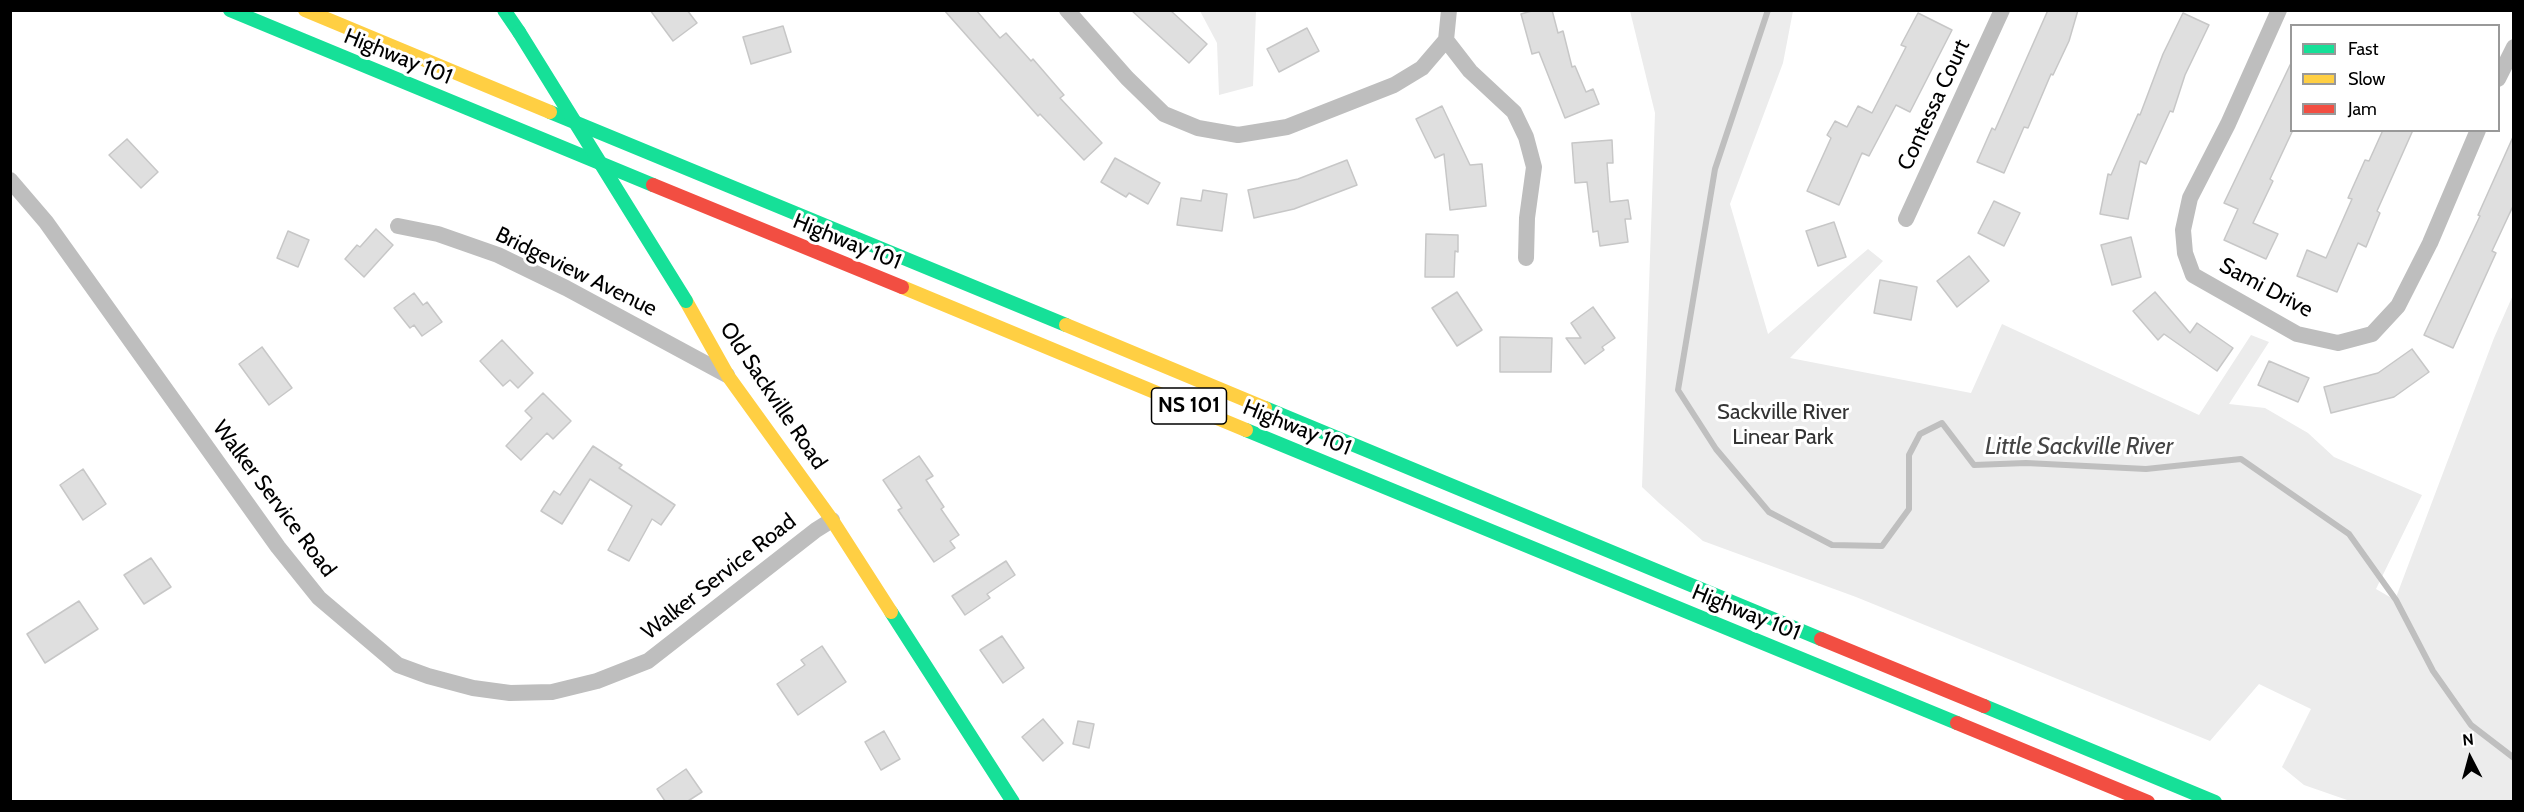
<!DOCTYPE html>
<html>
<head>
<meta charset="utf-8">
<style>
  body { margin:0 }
  #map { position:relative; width:2524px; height:812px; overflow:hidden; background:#fff; font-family:Cabin,sans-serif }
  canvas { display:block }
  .frame { position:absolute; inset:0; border:12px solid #000; pointer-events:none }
  .legend { position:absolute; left:2290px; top:24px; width:210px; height:108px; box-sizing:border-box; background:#fff; border:2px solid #999; margin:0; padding:8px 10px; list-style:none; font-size:18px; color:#000 }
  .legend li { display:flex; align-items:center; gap:12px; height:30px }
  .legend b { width:30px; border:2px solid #999 }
  .north { position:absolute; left:2440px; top:728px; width:60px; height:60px; -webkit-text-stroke:4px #fff; paint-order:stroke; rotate:354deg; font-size:16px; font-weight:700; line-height:24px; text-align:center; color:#000 }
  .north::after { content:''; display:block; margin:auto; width:21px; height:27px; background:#000; clip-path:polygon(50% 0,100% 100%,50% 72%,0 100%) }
</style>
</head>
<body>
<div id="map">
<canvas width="2524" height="812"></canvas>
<div class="frame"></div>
<ul class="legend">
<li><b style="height:8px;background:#16e098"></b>Fast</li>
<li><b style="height:8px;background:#ffcf43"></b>Slow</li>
<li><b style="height:8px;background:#f24e42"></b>Jam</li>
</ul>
<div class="north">N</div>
</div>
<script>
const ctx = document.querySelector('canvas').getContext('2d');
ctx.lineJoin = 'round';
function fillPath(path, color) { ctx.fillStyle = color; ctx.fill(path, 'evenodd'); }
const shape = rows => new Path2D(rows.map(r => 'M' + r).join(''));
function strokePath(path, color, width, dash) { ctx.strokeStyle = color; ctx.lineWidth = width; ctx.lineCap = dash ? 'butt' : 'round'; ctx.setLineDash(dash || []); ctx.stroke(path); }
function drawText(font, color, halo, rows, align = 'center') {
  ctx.font = font + ' Cabin,sans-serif'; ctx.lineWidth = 6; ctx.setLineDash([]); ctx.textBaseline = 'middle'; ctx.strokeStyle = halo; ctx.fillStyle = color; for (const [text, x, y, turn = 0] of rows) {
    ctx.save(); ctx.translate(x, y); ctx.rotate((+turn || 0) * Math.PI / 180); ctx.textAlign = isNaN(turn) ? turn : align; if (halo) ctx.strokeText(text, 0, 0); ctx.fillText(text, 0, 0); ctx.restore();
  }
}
fillPath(shape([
  [1200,11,1256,11,1253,86,1219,95,1217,43],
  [1630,11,1793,11,1783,63,1730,204,1768,334,1868,249,1883,261,1790,358,1971,393,2002,324,2199,415,2251,335,2269,342,2229,404,2265,408,2308,433,2334,457,2422,495,2376,589,2395,600,2494,338,2513,295,2513,801,2350,801,2304,785,2282,767,2311,709,2259,684,2210,741,1856,597,1703,541,1659,503,1642,487,1655,113]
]), '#ececec');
strokePath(shape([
  [1768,10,1715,169,1678,390,1716,449,1769,512,1832,545,1882,546,1909,509,1909,455,1920,434,1942,423,1974,465,2026,463,2146,469,2241,459,2349,534,2396,600,2433,671,2471,725,2514,758]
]), '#bfbfbf', 6);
const building = shape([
  [650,10,687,10,697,23,673,41,650,10],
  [944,10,976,10,1000,38,1006,33,1031,61,1033,59,1064,95,1060,98,1102,143,1084,160,1040,114,1038,116,944,10],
  [1131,10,1170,10,1207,44,1189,63,1131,10],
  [1535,10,1552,10,1558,33,1563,31,1572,67,1575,66,1586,92,1593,89,1599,104,1565,118,1539,52,1532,54,1521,14,1535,10],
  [2048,10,2078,10,2069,41,2053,75,2051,74,2028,128,2024,127,2004,173,1977,162,1992,128,1995,130,2048,10],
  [1918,13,1952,30,1910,112,1896,105,1869,156,1862,153,1839,205,1807,191,1831,138,1827,135,1835,121,1847,127,1858,106,1872,113,1906,47,1901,45,1918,13],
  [2183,13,2209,25,2185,75,2173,112,2170,111,2146,164,2140,161,2128,219,2100,214,2108,174,2111,175,2138,114,2140,115,2163,54,2183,13],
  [783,26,791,52,751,64,743,37,783,26],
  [1307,28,1319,51,1279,72,1267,49,1307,28],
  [2292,61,2292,132,2270,179,2273,181,2253,223,2278,234,2266,259,2224,240,2238,209,2224,203,2292,61],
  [1442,106,1470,165,1482,164,1486,206,1450,210,1444,154,1435,158,1416,119,1442,106],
  [2383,130,2413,130,2377,211,2380,213,2366,247,2358,243,2337,292,2297,276,2307,250,2326,258,2352,199,2348,198,2365,160,2369,161,2383,130],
  [2513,137,2514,204,2492,251,2496,253,2453,348,2424,335,2480,216,2478,215,2513,137],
  [127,139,158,172,141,188,109,155,127,139],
  [1612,140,1613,163,1607,163,1610,202,1628,200,1631,219,1625,219,1628,242,1600,246,1598,231,1593,232,1587,182,1575,183,1572,143,1612,140],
  [1115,158,1160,183,1148,204,1129,193,1126,197,1101,182,1115,158],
  [1347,160,1357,185,1294,209,1254,218,1248,190,1298,179,1347,160],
  [1203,190,1227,194,1222,231,1177,225,1181,198,1201,201,1203,190],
  [1994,201,2020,213,2004,246,1978,233,1994,201],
  [1834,222,1846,257,1818,266,1806,231,1834,222],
  [376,229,393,245,364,277,345,259,357,245,360,247,376,229],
  [288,231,309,240,298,267,277,258,288,231],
  [1426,234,1458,235,1458,252,1455,251,1454,277,1425,277,1426,234],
  [2131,237,2141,277,2112,285,2101,245,2131,237],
  [1969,256,1989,281,1957,307,1937,281,1969,256],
  [1880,280,1917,287,1911,320,1874,313,1880,280],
  [1457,292,1482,330,1457,346,1432,308,1457,292],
  [2155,292,2190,333,2197,323,2233,348,2217,371,2164,334,2158,340,2133,311,2155,292],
  [414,293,423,305,427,302,442,322,422,336,414,325,410,328,394,308,414,293],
  [1593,307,1615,338,1602,347,1604,350,1585,364,1566,338,1581,338,1571,323,1593,307],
  [1500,337,1552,338,1551,372,1500,372,1500,337],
  [502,340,533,373,518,388,510,380,503,386,480,361,502,340],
  [262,347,292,388,269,405,239,364,262,347],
  [2412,349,2429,372,2394,397,2331,413,2324,387,2378,373,2412,349],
  [2269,361,2309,378,2298,402,2258,385,2269,361],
  [543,393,571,421,553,439,547,433,521,460,506,446,532,418,525,411,543,393],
  [593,446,622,465,619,468,675,505,661,525,652,519,629,561,608,550,632,506,590,479,562,524,541,511,554,491,560,495,593,446],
  [919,456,933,476,926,480,944,507,941,509,959,535,950,541,955,548,934,562,898,510,902,508,883,480,919,456],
  [83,469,106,504,83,520,60,485,83,469],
  [151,558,171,587,144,604,124,575,151,558],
  [1006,561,1015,575,987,594,990,598,965,615,952,596,1006,561],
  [79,601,98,629,45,663,27,634,79,601],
  [1002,636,1024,668,1003,683,980,650,1002,636],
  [822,646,846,682,798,715,777,684,805,665,801,660,822,646],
  [1043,719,1063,743,1043,761,1022,737,1043,719],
  [1078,721,1094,724,1089,748,1073,744,1078,721],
  [884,731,900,759,881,770,865,742,884,731],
  [686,769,702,792,688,801,665,801,657,789,686,769]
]);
fillPath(building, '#dfdfdf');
strokePath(building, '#c7c7c7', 1.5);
strokePath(shape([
  [1067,10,1127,78,1164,114,1198,128,1238,135,1287,127,1394,85,1422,68,1446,40,1449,10],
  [2279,10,2228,124,2190,198,2183,230,2185,253,2193,275,2297,334,2338,343,2372,334,2398,306,2430,243,2478,130],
  [1446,40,1470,71,1514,112,1526,137,1534,167,1527,218,1526,258],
  [2498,79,2514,47],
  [10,180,46,222,278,547,319,598,398,665,428,676,473,688,510,693,552,692,597,681,648,661,816,530,832,520],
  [1906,219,2002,10],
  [398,226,438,234,498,255,566,288,727,375]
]), '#bebebe', 16);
strokePath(shape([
  [230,10,653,185],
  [504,10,519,32],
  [550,112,1066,325],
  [1265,408,1821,639],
  [1246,430,1957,723],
  [891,612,1013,802],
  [1984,706,2215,802]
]), '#16e098', 14);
strokePath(shape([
  [305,10,550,112],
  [902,287,1246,430],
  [686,301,728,376,832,520,891,612],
  [1066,325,1265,408]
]), '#ffcf43', 14);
strokePath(shape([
  [653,185,902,287],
  [1821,639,1984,706],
  [1957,723,2148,802]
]), '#f24e42', 14);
strokePath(shape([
  [519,32,686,301]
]), '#16e098', 14);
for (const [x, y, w] of [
  [1189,406,75]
]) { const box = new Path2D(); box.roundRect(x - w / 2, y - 18, w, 36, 4.5); ctx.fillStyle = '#fff'; ctx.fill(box); strokePath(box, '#000', 1.5); }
drawText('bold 21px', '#000', null, [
  ["NS 101",1189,406]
]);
drawText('22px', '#000', '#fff', [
  ["Highway 101",398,57,22],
  ["Contessa Court",1934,105,-65],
  ["Highway 101",847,242,22],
  ["Bridgeview Avenue",576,272,26],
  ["Sami Drive",2266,288,28],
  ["Old Sackville Road",773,396,56],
  ["Highway 101",1297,428,22],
  ["Walker Service Road",274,499,53],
  ["Walker Service Road",719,577,-38],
  ["Highway 101",1746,613,22]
]);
drawText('22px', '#333', '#fff', [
  ["Sackville River",1783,413],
  ["Linear Park",1783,438]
]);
drawText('italic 24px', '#444', '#fff', [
  ["Little Sackville River",2079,447]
]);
</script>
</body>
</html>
